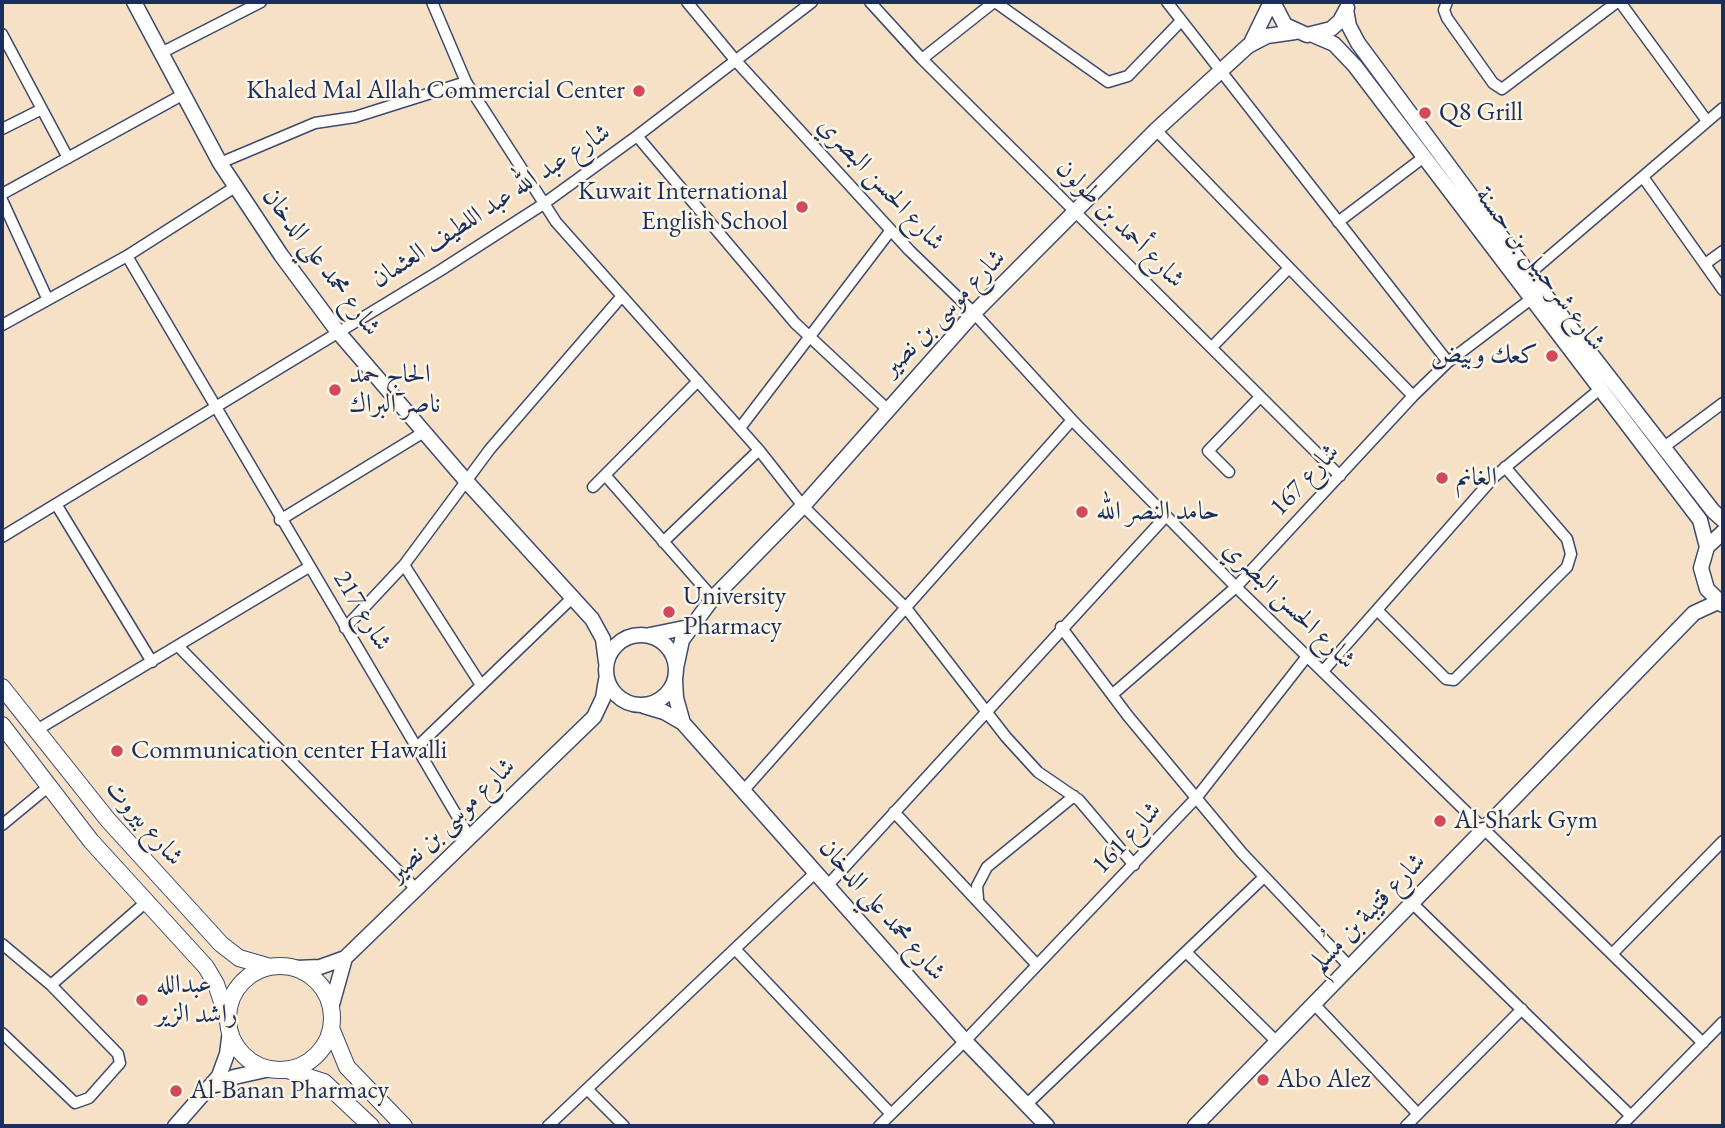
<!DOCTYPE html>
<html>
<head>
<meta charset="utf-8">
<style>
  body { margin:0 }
  #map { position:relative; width:1725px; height:1128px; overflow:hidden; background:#f6e1c7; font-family:"EB Garamond",serif }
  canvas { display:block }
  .frame { position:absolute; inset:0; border:4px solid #1b2f5e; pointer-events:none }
</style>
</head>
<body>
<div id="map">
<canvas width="1725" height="1128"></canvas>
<div class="frame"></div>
</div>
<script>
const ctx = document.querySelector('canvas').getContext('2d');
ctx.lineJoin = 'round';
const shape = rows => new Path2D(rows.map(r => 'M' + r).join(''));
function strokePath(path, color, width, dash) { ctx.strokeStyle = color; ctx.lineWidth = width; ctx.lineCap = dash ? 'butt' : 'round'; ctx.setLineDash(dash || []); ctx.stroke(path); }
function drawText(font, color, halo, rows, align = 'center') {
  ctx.font = font + ' "EB Garamond",Amiri,serif'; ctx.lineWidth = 5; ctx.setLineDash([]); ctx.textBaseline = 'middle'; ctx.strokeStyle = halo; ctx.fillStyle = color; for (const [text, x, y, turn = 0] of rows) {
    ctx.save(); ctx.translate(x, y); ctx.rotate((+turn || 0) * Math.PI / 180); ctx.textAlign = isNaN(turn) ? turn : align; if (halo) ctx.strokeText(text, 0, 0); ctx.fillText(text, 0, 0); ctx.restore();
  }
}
const minor = shape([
  [432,2,466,82,556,222,759,450,803,506,906,608,1006,737,1038,772,1079,800,1134,865],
  [687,2,736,61,909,250,974,313,1072,420,1236,587,1703,1043],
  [870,2,922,59,1340,476],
  [995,2,1108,82,1128,76,1181,21],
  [1167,2,1448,362],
  [1447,2,1444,10,1447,18,1493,83,1502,89,1617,2],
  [1620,2,1707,121],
  [2,34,68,158],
  [161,53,261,2],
  [922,59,994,2],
  [2,129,42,109],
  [1156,130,1413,396],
  [637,136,795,323,887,409],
  [220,163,315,123,355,117,466,82],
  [1643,177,1723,290],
  [2,194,182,95],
  [2,200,47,298],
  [1338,222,1424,157],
  [127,256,470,838],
  [1705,264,1723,251],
  [1529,274,1723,108],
  [2,325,127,256,235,187],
  [1212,347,1289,268],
  [740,428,891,230],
  [1664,447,1723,403],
  [1229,472,1208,451,1260,397],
  [605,475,713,598],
  [593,487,698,381],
  [56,504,152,662],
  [280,520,424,432],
  [2,537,441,270,542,205,637,136,812,2],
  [663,542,759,450],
  [404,565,481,685],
  [1378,611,1446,679,1454,680,1567,567,1571,554,1567,539,1505,467],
  [1061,627,1128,716,1242,853,1350,967],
  [345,628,404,565,490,449,622,296],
  [178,646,416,889],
  [1324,670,1495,476,1600,389],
  [1113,694,1236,587,1413,396,1448,362,1531,299],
  [35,731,309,567],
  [416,748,571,599],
  [744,790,1072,420],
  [894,812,1037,965],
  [2,825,48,787],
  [828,885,1166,516],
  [978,899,977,886,987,867,1074,796],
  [1412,903,1631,1116],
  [2,944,51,985,118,1054,120,1063,89,1098,75,1103,2,1033],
  [735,949,891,1114],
  [1186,952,1277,1042],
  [1613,953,1723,841],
  [51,985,145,903],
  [1314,1004,1418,1114],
  [587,1089,624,1126],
  [1026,1105,1264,877],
  [548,1126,816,872],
  [879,1126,965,1041,1197,797,1308,655],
  [1406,1126,1522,1009],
  [1621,1126,1723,1022]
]);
const tertiary = shape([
  [134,2,220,163,281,255,338,332,467,482,592,619,603,639,606,662],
  [1273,2,1285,25,1307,35,1331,29,1340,21,1347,8],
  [1346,10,1349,26,1358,43,1529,274,1713,511,1723,520],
  [1313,35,1334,44,1355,66,1700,520,1707,547],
  [1251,43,1271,2],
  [1723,532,1707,547,1701,568,1707,589,1723,605],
  '606 670a35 35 0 1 1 70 0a35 35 0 1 1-70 0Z',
  [650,635,689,627],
  [676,668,682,640,713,598,803,506,974,313,1156,130,1248,46,1267,36,1295,32],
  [675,680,676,698,683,723],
  [644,706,664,712,683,723,965,1041,1047,1126],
  [296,968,320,967,345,958,594,717,603,698,606,680],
  [331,1008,345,958],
  [212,1089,234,1077,270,1069],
  [175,1126,219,1076,227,1054,230,1031],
  [1195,1126,1694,613,1718,602]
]);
const secondary = shape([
  [2,687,108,820,221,944,239,958,270,967],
  [2,725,91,841,206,967,216,984,228,1020],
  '228 1018a52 52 0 1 1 104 0a52 52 0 1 1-104 0Z',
  [331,1028,347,1067,404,1126],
  [287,1070,324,1082,371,1126]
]);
strokePath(minor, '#3c4a6e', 13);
strokePath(tertiary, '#3c4a6e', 17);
strokePath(secondary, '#3c4a6e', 18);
strokePath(minor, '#fff', 10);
strokePath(tertiary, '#fff', 14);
strokePath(secondary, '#fff', 16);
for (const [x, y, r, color] of [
  [639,91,7,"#d1495b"],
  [1425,113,7,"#d1495b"],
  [802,207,7,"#d1495b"],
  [1552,356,7,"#d1495b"],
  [335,390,7,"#d1495b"],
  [1442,478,7,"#d1495b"],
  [1082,512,7,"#d1495b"],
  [669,612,7,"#d1495b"],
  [117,751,7,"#d1495b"],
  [1440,821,7,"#d1495b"],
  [142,1000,7,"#d1495b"],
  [1263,1080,7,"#d1495b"],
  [176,1091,7,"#d1495b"]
]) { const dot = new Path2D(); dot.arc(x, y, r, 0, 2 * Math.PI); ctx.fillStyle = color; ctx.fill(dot); strokePath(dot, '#fcf5e5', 2.5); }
drawText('26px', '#1b2f5e', '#fcf5e5', [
  ["Khaled Mal Allah Commercial Center",625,91,"right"],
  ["Q8 Grill",1439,113],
  ["Kuwait International",788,192,"right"],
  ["English School",788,222,"right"],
  ["كعك وبيض",1538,356,"right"],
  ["الحاج حمد",349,375],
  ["ناصر البراك",349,405],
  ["الغانم",1456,478],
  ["حامد النصر الله",1096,512],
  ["University",683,597],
  ["Pharmacy",683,627],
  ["Communication center Hawalli",131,751],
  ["Al-Shark Gym",1454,821],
  ["عبدالله",156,985],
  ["راشد الزير",156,1015],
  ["Abo Alez",1277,1080],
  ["Al-Banan Pharmacy",190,1091]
], 'left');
drawText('26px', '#1b2f5e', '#fcf5e5', [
  ["شارع الحسن البصري",881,184,47],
  ["شارع عبد الله عبد اللطيف العثمان",491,206,-33],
  ["شارع أحمد بن طولون",1120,224,45],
  ["شارع محمد علي الدخان",321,262,53],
  ["شارع شرحبيل بن حسنة",1540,269,53],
  ["شارع موسى بن نصير",944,313,-46],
  ["شارع 167",1305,480,-47],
  ["شارع الحسن البصري",1289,605,44],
  ["شارع 217",362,611,59],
  ["شارع موسى بن نصير",452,820,-44],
  ["شارع بيروت",144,823,49],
  ["شارع 161",1127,838,-47],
  ["شارع محمد علي الدخان",882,910,49],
  ["شارع قتيبة بن مُسلم",1368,913,-46]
]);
</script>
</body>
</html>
